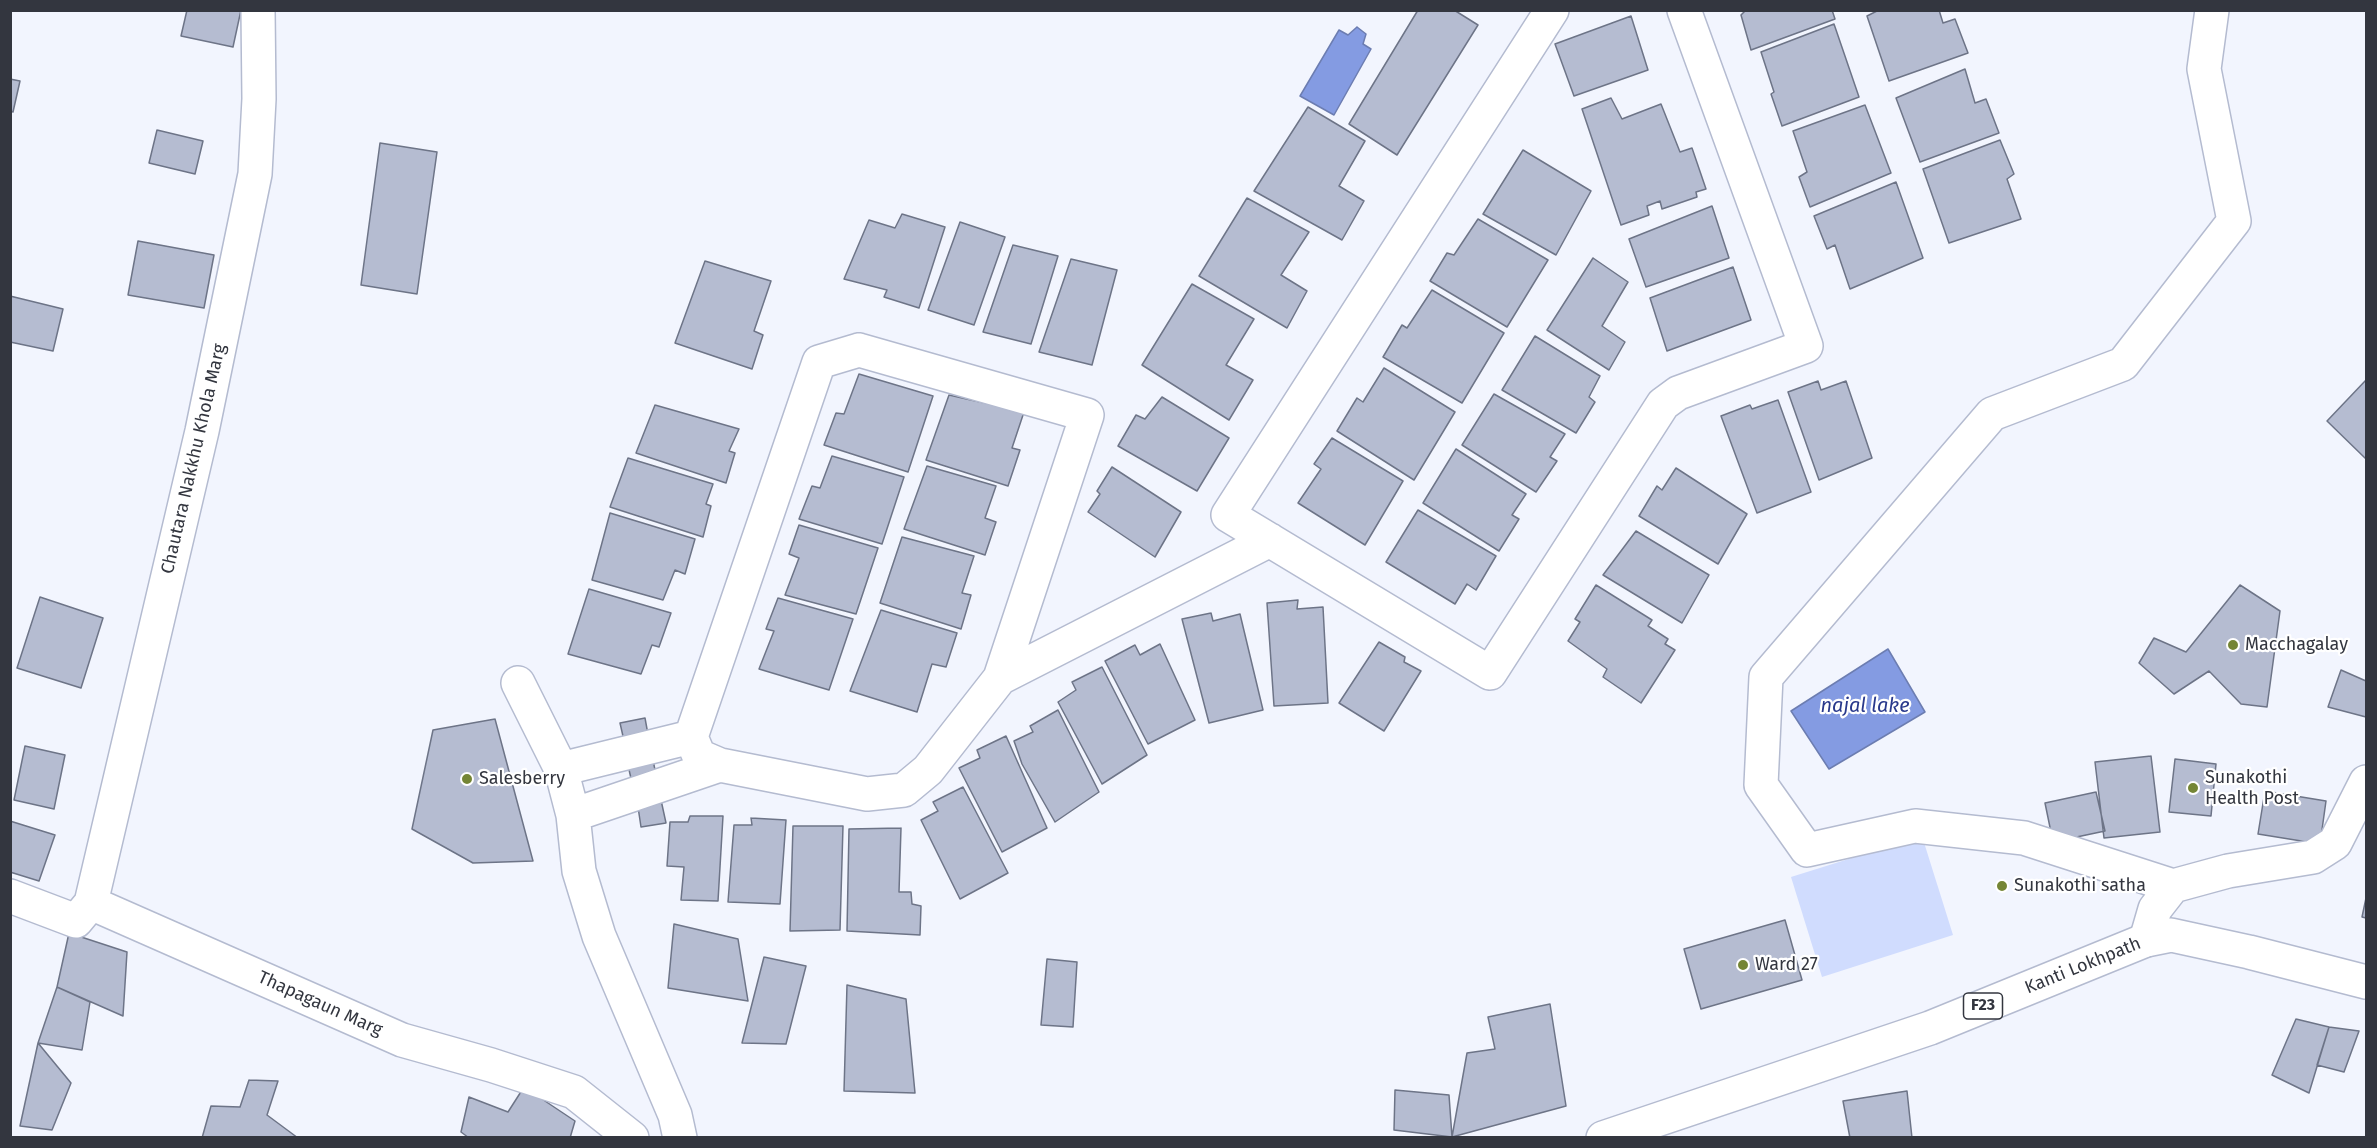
<!DOCTYPE html>
<html>
<head>
<meta charset="utf-8">
<style>
  body { margin:0 }
  #map { position:relative; width:2377px; height:1148px; overflow:hidden; background:#f2f5fe; font-family:"Fira Sans",sans-serif }
  canvas { display:block }
  .frame { position:absolute; inset:0; border:12px solid #33363f; pointer-events:none }
</style>
</head>
<body>
<div id="map">
<canvas width="2377" height="1148"></canvas>
<div class="frame"></div>
</div>
<script>
const ctx = document.querySelector('canvas').getContext('2d');
ctx.lineJoin = 'round';
function fillPath(path, color) { ctx.fillStyle = color; ctx.fill(path, 'evenodd'); }
const shape = rows => new Path2D(rows.map(r => 'M' + r).join(''));
function strokePath(path, color, width, dash) { ctx.strokeStyle = color; ctx.lineWidth = width; ctx.lineCap = dash ? 'butt' : 'round'; ctx.setLineDash(dash || []); ctx.stroke(path); }
function drawText(font, color, halo, rows, align = 'center') {
  ctx.font = font + ' "Fira Sans",sans-serif'; ctx.lineWidth = 4.5; ctx.setLineDash([]); ctx.textBaseline = 'middle'; ctx.strokeStyle = halo; ctx.fillStyle = color; for (const [text, x, y, turn = 0] of rows) {
    ctx.save(); ctx.translate(x, y); ctx.rotate((+turn || 0) * Math.PI / 180); ctx.textAlign = isNaN(turn) ? turn : align; if (halo) ctx.strokeText(text, 0, 0); ctx.fillText(text, 0, 0); ctx.restore();
  }
}
fillPath(shape([
  [1922,836,1953,935,1822,977,1791,877]
]), '#d0dcfe');
const water = shape([
  [1357,27,1366,34,1363,44,1371,49,1334,115,1300,96,1339,30,1348,35,1357,27],
  [1888,649,1925,712,1829,769,1791,711,1888,649]
]);
fillPath(water, '#849be2');
strokePath(water, '#6c7db1', 1.5);
const building = shape([
  [187,10,241,10,233,47,181,36,187,10],
  [1418,10,1454,10,1478,25,1397,155,1349,124,1418,10],
  [1746,10,1832,10,1835,19,1751,50,1741,15,1746,10],
  [1879,10,1939,10,1943,23,1955,19,1968,53,1889,81,1867,16,1879,10],
  [1631,16,1648,70,1574,96,1555,44,1631,16],
  [1834,24,1859,97,1782,126,1771,94,1774,92,1761,52,1834,24],
  [1965,69,1975,103,1986,99,1999,133,1920,162,1896,98,1965,69],
  [10,79,20,81,13,112,10,111,10,79],
  [1611,98,1622,119,1661,104,1680,152,1692,148,1706,189,1696,192,1697,197,1662,209,1660,201,1647,206,1649,215,1621,225,1582,109,1611,98],
  [1865,105,1891,173,1810,207,1799,177,1807,172,1793,131,1865,105],
  [1308,107,1365,141,1339,186,1364,201,1342,240,1254,191,1308,107],
  [157,130,203,141,195,174,149,163,157,130],
  [2000,140,2014,174,2007,179,2021,219,1949,243,1923,169,2000,140],
  [380,143,437,152,417,294,361,285,380,143],
  [1523,150,1591,191,1556,255,1483,214,1523,150],
  [1896,182,1923,258,1850,289,1835,245,1827,249,1814,216,1896,182],
  [1247,198,1309,232,1281,275,1307,291,1287,328,1199,276,1247,198],
  [1712,206,1729,258,1646,287,1629,239,1712,206],
  [902,214,945,227,919,308,884,297,887,290,844,279,869,220,895,228,902,214],
  [1478,219,1548,260,1507,327,1430,281,1447,253,1454,255,1478,219],
  [960,222,1005,237,974,325,928,310,960,222],
  [138,241,214,255,204,308,128,295,138,241],
  [1013,245,1058,256,1031,344,983,332,1013,245],
  [1593,258,1628,282,1602,326,1625,342,1609,370,1547,330,1593,258],
  [1071,259,1117,270,1092,365,1039,352,1071,259],
  [705,261,771,281,754,331,763,335,752,369,675,343,705,261],
  [1733,267,1751,320,1667,351,1650,298,1733,267],
  [1192,284,1254,319,1226,365,1253,380,1229,420,1142,365,1192,284],
  [1432,290,1504,333,1462,403,1383,357,1402,325,1407,328,1432,290],
  [10,296,63,309,53,351,10,342,10,296],
  [1535,336,1600,376,1589,397,1595,402,1576,433,1502,390,1535,336],
  [1384,368,1455,412,1414,480,1337,431,1357,398,1363,402,1384,368],
  [859,374,933,396,908,472,824,445,836,413,844,414,859,374],
  [2366,380,2366,459,2327,421,2366,380],
  [1818,381,1821,390,1846,381,1872,458,1819,480,1788,392,1818,381],
  [1494,394,1565,434,1550,457,1557,461,1536,492,1462,445,1494,394],
  [949,395,1024,412,1012,448,1020,450,1008,486,926,460,949,395],
  [1162,397,1229,438,1197,491,1118,446,1136,415,1145,419,1162,397],
  [1778,400,1811,492,1757,513,1721,416,1750,405,1752,409,1778,400],
  [655,405,739,429,729,451,735,453,726,483,636,453,655,405],
  [1332,438,1403,481,1365,545,1298,503,1321,469,1314,464,1332,438],
  [1456,449,1526,494,1512,515,1519,519,1499,551,1423,503,1456,449],
  [832,456,904,477,882,544,799,519,812,486,820,488,832,456],
  [628,458,713,484,706,504,711,506,703,537,610,507,628,458],
  [927,466,996,486,985,518,996,522,985,555,904,529,927,466],
  [1112,467,1181,512,1155,557,1088,512,1100,494,1097,491,1112,467],
  [1676,468,1747,514,1718,564,1639,516,1657,486,1662,490,1676,468],
  [1418,510,1496,556,1476,590,1467,584,1455,604,1386,562,1418,510],
  [610,513,695,539,685,574,675,570,663,600,592,580,610,513],
  [799,525,878,548,856,614,785,595,799,558,789,554,799,525],
  [1636,531,1709,575,1682,623,1603,575,1636,531],
  [902,537,974,556,962,593,971,595,961,629,880,603,902,537],
  [1596,585,1652,620,1648,626,1668,639,1665,644,1675,650,1641,703,1603,677,1607,669,1568,641,1580,622,1575,619,1596,585],
  [2240,585,2280,611,2267,707,2241,704,2209,671,2174,694,2139,663,2154,638,2186,652,2240,585],
  [589,589,671,613,659,647,652,645,641,674,568,654,589,589],
  [40,597,103,618,81,688,17,668,40,597],
  [778,598,853,619,829,690,759,669,774,631,766,629,778,598],
  [1298,600,1297,609,1323,607,1328,703,1274,706,1267,603,1298,600],
  [881,610,957,633,946,667,932,664,917,712,850,691,881,610],
  [1211,613,1213,621,1240,614,1263,710,1209,723,1182,619,1211,613],
  [1379,642,1405,657,1404,662,1421,671,1384,731,1339,703,1379,642],
  [1160,644,1195,720,1148,744,1105,661,1135,645,1140,655,1160,644],
  [1102,667,1147,755,1102,784,1058,702,1076,690,1072,682,1102,667],
  [2341,670,2366,681,2366,717,2328,707,2341,670],
  [1058,710,1099,792,1055,822,1022,764,1014,741,1033,732,1030,726,1058,710],
  [645,718,649,740,625,745,620,723,645,718],
  [495,719,533,861,473,863,412,829,433,730,495,719],
  [1006,736,1047,828,1002,852,959,768,980,758,977,750,1006,736],
  [25,746,65,755,54,809,14,800,25,746],
  [652,755,657,780,633,787,627,761,652,755],
  [2151,756,2160,832,2104,838,2095,762,2151,756],
  [2175,759,2216,764,2211,816,2169,812,2175,759],
  [963,787,1008,873,960,899,921,820,938,811,933,802,963,787],
  [2265,791,2326,801,2320,844,2258,834,2265,791],
  [2096,792,2105,831,2053,842,2045,803,2096,792],
  [661,800,666,823,641,827,638,807,661,800],
  [690,816,723,816,718,901,681,900,684,867,667,866,670,822,688,822,690,816],
  [751,818,786,820,780,904,728,902,734,825,752,825,751,818],
  [10,821,55,835,39,881,10,872,10,821],
  [793,826,843,826,840,930,790,931,793,826],
  [901,828,899,892,911,892,912,904,921,906,920,935,847,931,849,829,901,828],
  [2366,898,2366,918,2362,917,2366,898],
  [1785,920,1802,980,1701,1009,1684,949,1785,920],
  [674,924,738,939,748,1001,668,988,674,924],
  [69,933,127,952,123,1016,57,987,69,933],
  [764,957,806,966,786,1044,742,1043,764,957],
  [1047,959,1077,962,1073,1027,1041,1025,1047,959],
  [847,985,906,999,915,1093,844,1091,847,985],
  [57,987,90,1002,82,1050,38,1043,57,987],
  [1550,1004,1566,1106,1452,1137,1467,1053,1495,1049,1488,1017,1550,1004],
  [2296,1019,2329,1027,2309,1093,2272,1075,2296,1019],
  [2329,1027,2359,1031,2344,1072,2317,1065,2329,1027],
  [38,1043,71,1083,52,1130,20,1126,38,1043],
  [249,1080,278,1081,267,1115,298,1138,202,1138,211,1106,240,1107,249,1080],
  [524,1087,575,1121,570,1138,469,1138,461,1132,469,1097,508,1112,524,1087],
  [1395,1090,1449,1095,1452,1137,1394,1130,1395,1090],
  [1907,1091,1912,1138,1850,1138,1843,1101,1907,1091]
]);
fillPath(building, '#b5bcd1');
strokePath(building, '#6d7487', 1.5);
const minor = shape([
  [1552,10,1228,515,1490,673,1663,404,1678,393,1806,346,1684,10],
  [2212,10,2204,69,2234,221,2123,364,1992,414,1766,677,1761,785,1807,850,1915,826,2024,838,2173,886,2228,871,2313,857,2335,843,2366,782],
  [859,350,1087,415,1000,678,928,770,904,790,867,794,720,765,699,756,691,737,819,362,859,350],
  [1000,678,1270,540],
  [518,683,561,769,573,815,579,871,599,936,675,1115,680,1138],
  [561,769,691,737],
  [573,815,720,765],
  [10,896,76,921,91,903,402,1040,491,1065,574,1092,632,1138],
  [91,903,202,431,255,174,259,99,258,10],
  [2146,940,2155,909,2173,886]
]);
const primary = shape([
  [1603,1138,1930,1028,2146,940,2171,935,2249,952,2366,982]
]);
strokePath(minor, '#b4bbd0', 36);
strokePath(primary, '#b4bbd0', 36);
strokePath(minor, '#fff', 33);
strokePath(primary, '#fff', 33);
for (const [x, y, r, color] of [
  [2233,645,6,"#748535"],
  [467,779,6,"#748535"],
  [2193,788,6,"#748535"],
  [2002,886,6,"#748535"],
  [1743,965,6,"#748535"]
]) { const dot = new Path2D(); dot.arc(x, y, r, 0, 2 * Math.PI); ctx.fillStyle = color; ctx.fill(dot); strokePath(dot, '#fff', 2); }
for (const [x, y, w] of [
  [1983,1006,39]
]) { const box = new Path2D(); box.roundRect(x - w / 2, y - 13, w, 26, 4.5); ctx.fillStyle = '#fff'; ctx.fill(box); strokePath(box, '#33363f', 1.5); }
drawText('bold 16px', '#33363f', null, [
  ["F23",1983,1006]
]);
drawText('18px', '#33363f', '#fff', [
  ["Chautara Nakkhu Khola Marg",194,459,-77],
  ["Kanti Lokhpath",2083,966,-22],
  ["Thapagaun Marg",320,1004,24]
]);
drawText('18px', '#33363f', '#fff', [
  ["Macchagalay",2245,645],
  ["Sunakothi",2205,778],
  ["Health Post",2205,799],
  ["Salesberry",479,779],
  ["Sunakothi satha",2014,886],
  ["Ward 27",1755,965]
], 'left');
drawText('italic 20px', '#29398c', '#fff', [
  ["najal lake",1865,706]
]);
</script>
</body>
</html>
